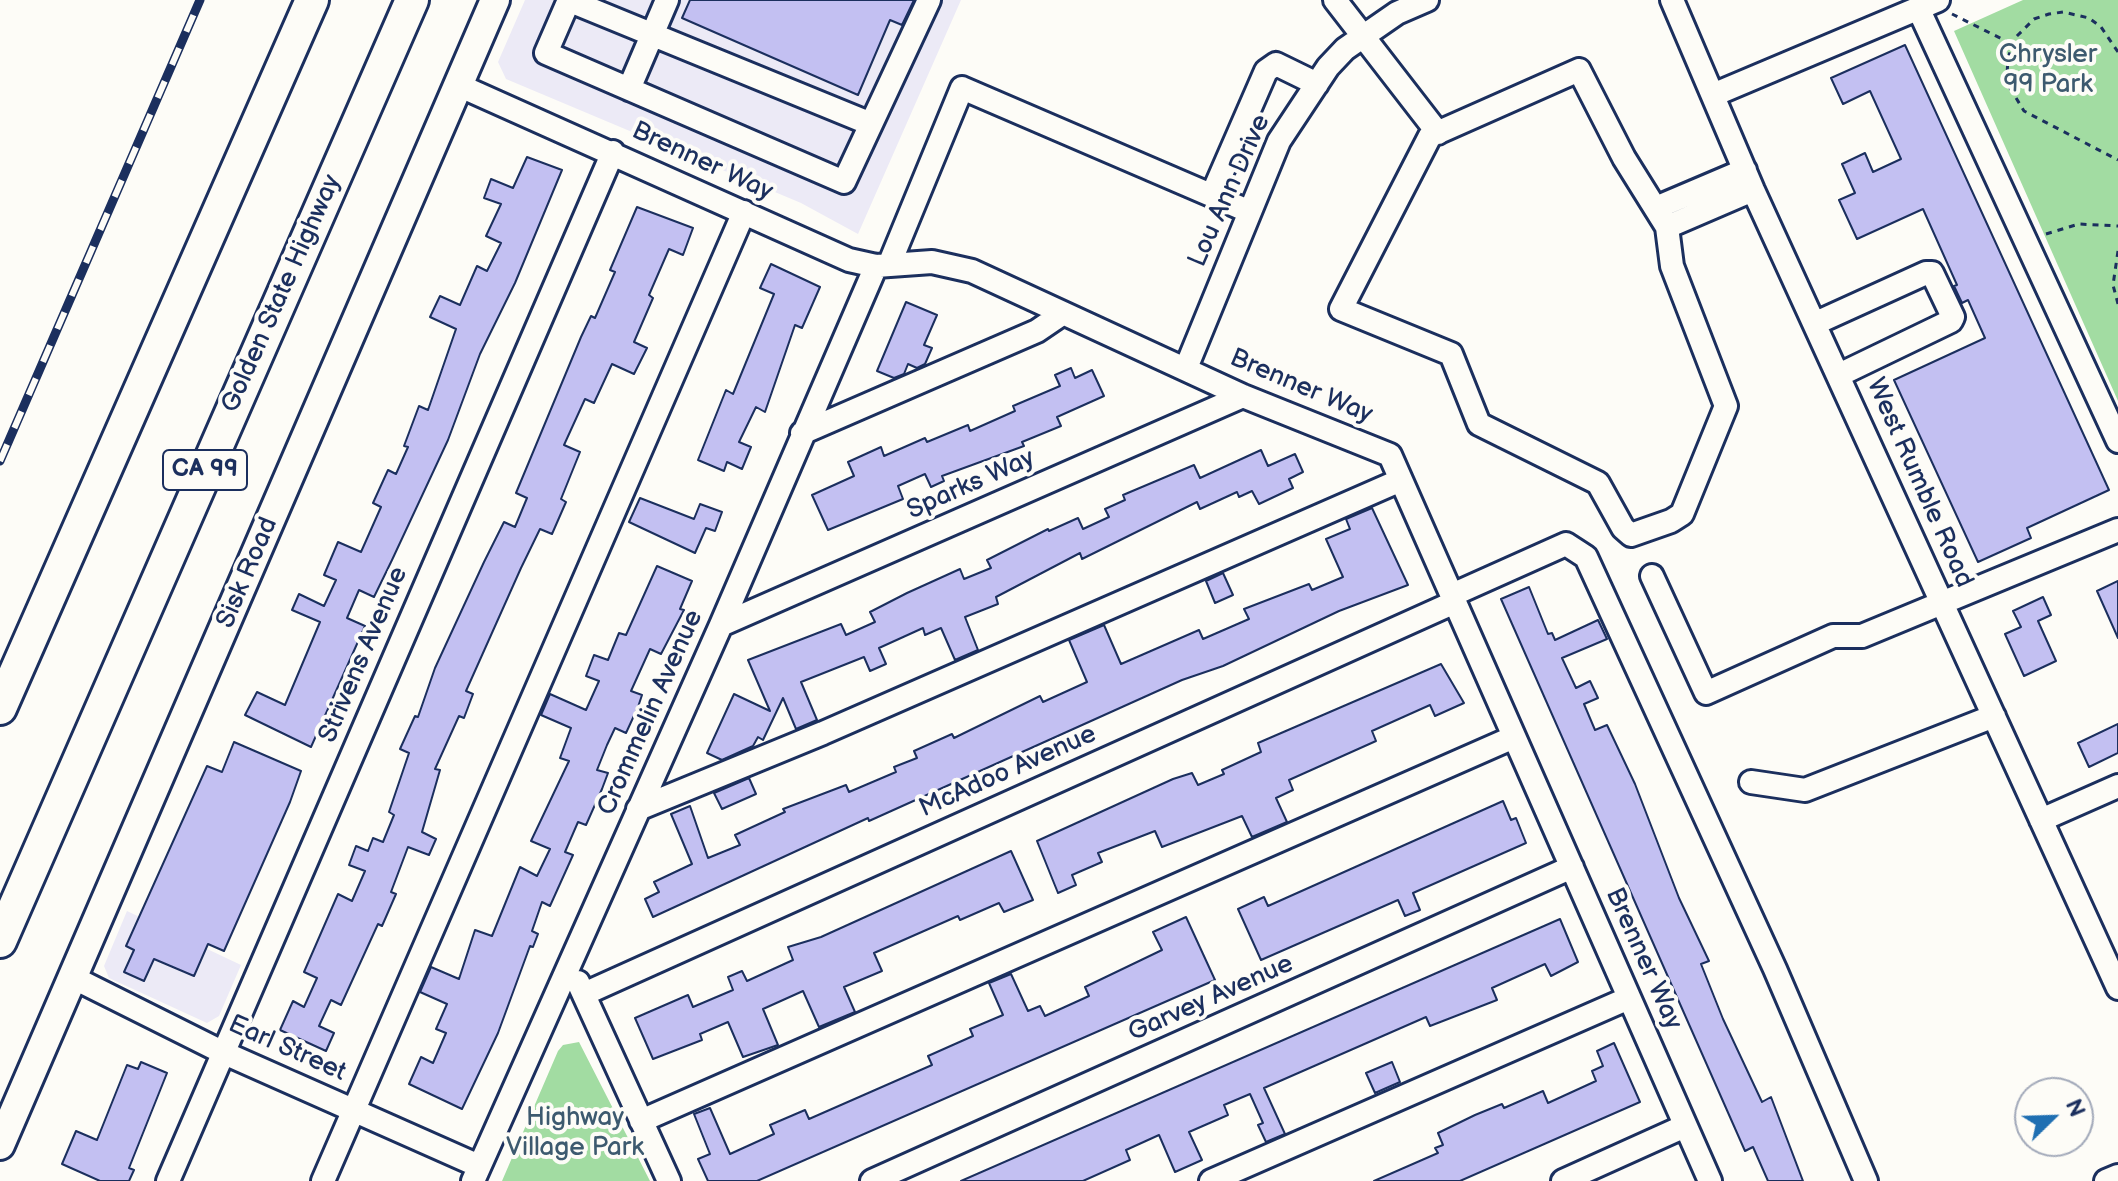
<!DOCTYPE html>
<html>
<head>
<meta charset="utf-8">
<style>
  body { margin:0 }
  #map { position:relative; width:2118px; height:1181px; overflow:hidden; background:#fdfcf7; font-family:"Balsamiq Sans",sans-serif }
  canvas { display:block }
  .north { position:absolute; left:2014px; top:1077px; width:80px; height:80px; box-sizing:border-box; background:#fdfcf7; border:2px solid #a3aaba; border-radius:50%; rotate:67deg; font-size:22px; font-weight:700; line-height:32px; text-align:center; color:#1b2f5e }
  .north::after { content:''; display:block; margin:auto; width:28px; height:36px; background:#1f6fb2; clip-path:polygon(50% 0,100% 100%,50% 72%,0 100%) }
</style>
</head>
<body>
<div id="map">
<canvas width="2118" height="1181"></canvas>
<div class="north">N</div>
</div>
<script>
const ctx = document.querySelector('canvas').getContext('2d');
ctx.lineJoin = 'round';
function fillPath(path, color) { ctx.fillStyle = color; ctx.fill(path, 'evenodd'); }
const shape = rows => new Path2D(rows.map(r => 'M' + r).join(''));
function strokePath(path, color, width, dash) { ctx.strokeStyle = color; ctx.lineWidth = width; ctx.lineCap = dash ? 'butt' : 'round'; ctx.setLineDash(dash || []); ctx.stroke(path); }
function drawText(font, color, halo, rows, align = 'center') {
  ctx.font = font + ' "Balsamiq Sans",sans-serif'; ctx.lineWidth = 8; ctx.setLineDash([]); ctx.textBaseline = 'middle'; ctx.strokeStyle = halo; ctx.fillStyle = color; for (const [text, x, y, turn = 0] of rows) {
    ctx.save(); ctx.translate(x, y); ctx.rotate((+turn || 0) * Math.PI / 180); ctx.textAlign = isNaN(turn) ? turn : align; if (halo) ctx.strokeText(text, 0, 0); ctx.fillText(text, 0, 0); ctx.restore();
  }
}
fillPath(shape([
  [525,0,961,0,858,234,801,203,506,79,498,62],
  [127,911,241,965,219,1016,207,1023,109,978,104,966]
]), '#eceaf6');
fillPath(shape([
  [2023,0,2118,0,2118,401,1954,31],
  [579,1042,650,1181,502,1181,558,1051,563,1045]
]), '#a2dca2');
const building = shape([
  [690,0,914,0,902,25,890,20,858,95,682,18,690,0],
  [1905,45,2109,490,2027,528,2031,538,1978,562,1894,380,1985,338,1968,300,1962,303,1954,286,1957,285,1923,209,1857,239,1839,200,1855,193,1842,164,1865,153,1873,172,1901,159,1870,91,1843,104,1831,78,1905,45],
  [527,157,562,170,515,283,480,354,448,440,392,560,374,597,359,590,347,618,365,626,311,747,245,715,257,692,285,705,320,622,292,610,299,594,324,606,336,580,324,575,338,542,361,552,381,507,373,503,388,470,396,474,408,447,404,446,419,406,428,410,456,329,430,317,440,296,460,305,477,266,487,271,501,243,486,236,501,204,484,198,491,179,513,188,527,157],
  [637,207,693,228,683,255,669,249,649,295,653,298,634,342,647,348,634,374,612,364,594,403,585,399,564,445,580,452,561,499,566,502,552,534,540,529,521,568,466,691,473,694,464,718,459,716,435,769,440,770,422,832,436,839,429,855,408,847,391,892,396,894,382,926,378,924,341,1005,331,1000,319,1026,334,1033,326,1051,280,1030,293,1001,304,1007,317,978,304,972,338,894,352,901,365,871,349,865,356,846,368,851,373,838,383,842,394,815,389,812,409,753,400,749,415,716,418,717,435,668,484,562,504,522,515,527,527,498,516,493,581,337,591,316,595,318,615,272,610,270,637,207],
  [771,264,820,287,802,328,795,325,765,412,756,407,739,442,751,447,742,469,727,462,724,471,698,460,726,390,733,394,774,294,760,288,771,264],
  [906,302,937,315,924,345,932,348,925,364,917,368,908,364,904,374,894,378,877,371,906,302],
  [1071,368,1075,378,1092,370,1104,396,1057,417,1061,426,1022,442,1024,446,942,476,944,481,931,487,925,474,898,486,903,499,828,530,812,495,854,476,848,462,881,447,884,456,925,438,927,442,968,425,970,431,1015,411,1013,406,1060,386,1055,375,1071,368],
  [1261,450,1268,466,1295,454,1303,472,1289,479,1293,488,1259,504,1252,491,1239,497,1237,492,1200,509,1197,502,1082,559,1080,553,996,597,998,604,965,617,978,650,955,660,941,628,925,635,923,628,879,648,886,664,870,671,864,657,801,682,817,720,796,729,783,698,763,740,758,737,753,746,722,760,707,753,734,694,770,711,748,660,841,624,846,635,875,622,870,612,907,593,960,569,964,579,991,568,987,560,1048,529,1049,531,1078,518,1083,529,1109,517,1105,509,1125,500,1123,495,1194,465,1200,478,1261,450],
  [640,498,694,519,700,504,722,512,715,531,706,528,695,553,629,522,640,498],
  [1372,508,1408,585,1339,611,1223,666,1182,680,869,821,868,818,653,917,645,899,659,892,654,882,692,864,671,814,690,806,708,858,740,845,735,835,785,812,783,809,846,785,849,792,896,772,894,767,917,758,914,751,952,734,954,738,1040,696,1043,702,1087,682,1069,640,1104,625,1121,664,1199,630,1203,639,1249,619,1244,609,1309,584,1312,590,1343,577,1326,539,1350,529,1346,519,1372,508],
  [657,566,692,581,680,609,684,610,661,654,650,649,631,691,642,695,638,707,626,733,615,728,607,745,597,770,608,773,602,789,586,825,578,822,565,852,573,855,550,906,542,902,532,931,538,934,533,947,530,946,498,1033,462,1109,409,1084,421,1057,433,1063,446,1033,436,1029,447,1004,420,992,431,967,459,979,475,930,492,936,520,867,537,876,550,849,531,841,569,761,560,758,571,728,541,715,550,694,586,710,599,681,586,676,594,655,608,660,619,633,626,635,657,566],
  [1223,573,1233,595,1215,603,1206,581,1223,573],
  [2118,581,2118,638,2097,591,2118,581],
  [1529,587,1548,634,1552,633,1555,640,1598,620,1607,639,1562,658,1576,688,1590,681,1598,698,1584,704,1595,730,1607,725,1635,784,1679,898,1709,961,1701,964,1723,1019,1762,1102,1771,1097,1803,1181,1768,1181,1753,1147,1745,1151,1501,599,1529,587],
  [2043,597,2051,615,2038,621,2056,661,2024,676,2005,634,2021,627,2013,611,2043,597],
  [1441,664,1464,703,1435,716,1430,705,1372,731,1376,741,1289,780,1293,790,1276,798,1287,822,1252,837,1242,816,1162,847,1155,831,1098,853,1102,862,1072,875,1076,885,1058,893,1037,841,1173,779,1192,773,1198,785,1224,774,1222,770,1261,752,1258,743,1441,664],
  [2118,724,2118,753,2089,767,2078,743,2118,724],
  [234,742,301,771,290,802,224,951,208,944,194,976,154,959,144,981,124,972,134,950,126,946,207,766,222,772,234,742],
  [749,778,756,794,722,809,714,793,749,778],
  [1503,801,1511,820,1516,818,1526,843,1413,893,1420,910,1405,916,1398,900,1261,960,1238,909,1264,897,1268,906,1503,801],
  [1011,851,1033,900,1004,912,999,903,960,920,958,916,874,953,882,971,844,987,855,1012,819,1027,803,991,763,1009,778,1045,743,1057,728,1022,700,1034,702,1040,653,1059,635,1018,688,995,693,1007,733,990,728,977,742,971,747,981,793,960,788,947,821,937,1011,851],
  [1186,917,1215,980,757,1181,708,1181,698,1159,710,1154,694,1114,710,1108,730,1154,774,1134,770,1125,805,1110,809,1119,932,1065,928,1056,973,1036,970,1029,1003,1015,989,983,1011,974,1028,1011,1040,1006,1045,1016,1089,996,1085,987,1162,950,1153,932,1186,917],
  [1560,919,1578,962,1551,976,1545,964,1492,988,1497,1000,1430,1026,1426,1017,1264,1088,1285,1134,1266,1142,1258,1125,1263,1123,1250,1094,1224,1105,1228,1115,1189,1132,1202,1160,1175,1172,1159,1135,1126,1150,1130,1160,1083,1181,961,1181,1560,919],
  [1614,1043,1640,1102,1460,1181,1374,1181,1438,1153,1435,1148,1443,1145,1438,1133,1475,1115,1502,1104,1504,1108,1543,1091,1548,1103,1596,1081,1592,1071,1603,1066,1597,1051,1614,1043],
  [141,1062,167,1073,129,1168,134,1170,129,1181,100,1181,62,1164,76,1131,97,1140,127,1065,138,1069,141,1062],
  [1392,1062,1400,1082,1375,1093,1366,1073,1392,1062]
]);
fillPath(building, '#c3c0f2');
strokePath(building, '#1b2f5e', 2);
const minor = shape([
  [568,0,871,124],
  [569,0,546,53,844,182,929,0],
  [1335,0,1438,133],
  [1672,0,1753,190,2118,988],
  [1919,10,2118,441],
  [1579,70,1624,158,1667,227,1672,266,1726,406,1682,514,1671,521,1631,535,1623,528,1598,483,1479,424,1451,354,1341,309,1430,136,1579,70],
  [458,85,849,260,876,266,932,262,972,271,1243,396,1390,455,1710,1181],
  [629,89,667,0],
  [1713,95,1938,0],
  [1212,195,1266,71,1276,64,1317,84],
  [1658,207,1745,170],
  [1667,227,1753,190],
  [889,265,962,88,1248,211],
  [1816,323,1926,273,1932,273,1953,317,1951,321,1839,375],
  [1186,368,1279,141,1328,67,1345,49,1397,13,1427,0],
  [802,433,1037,331,1062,314],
  [1652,576,1706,693,1833,636,1862,636,2118,530],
  [1452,595,1566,544,1586,557,1775,969,1866,1181],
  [721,625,1243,396],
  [1751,782,1805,790,1994,716],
  [638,809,823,733,1401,480],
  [2041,820,2118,786],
  [74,978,222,1052,479,1166],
  [578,982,669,1181],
  [584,994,1455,602],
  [641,1121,1514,737],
  [168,1181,613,152],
  [323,1181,744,212],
  [473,1181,721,625,876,266],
  [872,1181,1572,867],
  [1211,1181,1629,998],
  [1563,1181,1685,1126],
  [2106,1181,2118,1176]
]);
const major = shape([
  [0,1145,495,0]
]);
const highway = shape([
  [0,708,312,0],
  [0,941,412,0]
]);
strokePath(minor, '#1b2f5e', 28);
strokePath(major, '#1b2f5e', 34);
strokePath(highway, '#1b2f5e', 38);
strokePath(shape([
  [1952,14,2012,44],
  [2118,52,2101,27,2089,18,2063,12,2049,14,2034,19,2015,38,2008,58,2007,75,2010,88,2024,111,2118,160],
  [2046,234,2079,224,2118,226],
  [2118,251,2113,285,2118,304]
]), '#1b2f5e', 3, [6, 6]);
strokePath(minor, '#fdfcf7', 22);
strokePath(major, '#fdfcf7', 28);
strokePath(highway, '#fdfcf7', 32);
const rail = shape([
  [0,461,200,0]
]);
strokePath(rail, '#1b2f5e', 9);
strokePath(rail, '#fdfcf7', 6, [18]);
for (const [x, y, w] of [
  [205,470,84]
]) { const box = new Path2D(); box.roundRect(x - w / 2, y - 20, w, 40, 6); ctx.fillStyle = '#fdfcf7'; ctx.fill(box); strokePath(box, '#1b2f5e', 2); }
drawText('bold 24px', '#1b2f5e', null, [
  ["CA 99",205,470]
]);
drawText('26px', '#3d5a6f', '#fdfcf7', [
  ["Chrysler",2048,55],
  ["99 Park",2048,85],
  ["Highway",575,1118],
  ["Village Park",575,1148]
]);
drawText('26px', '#1b2f5e', '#fdfcf7', [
  ["Brenner Way",702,162,25],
  ["Lou Ann Drive",1230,191,-66],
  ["Golden State Highway",282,294,-66],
  ["Brenner Way",1301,387,23],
  ["West Rumble Road",1919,483,66],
  ["Sparks Way",971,485,-24],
  ["Sisk Road",248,573,-67],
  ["Strivens Avenue",364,655,-67],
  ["Crommelin Avenue",651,713,-66],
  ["McAdoo Avenue",1008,772,-24],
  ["Brenner Way",1643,959,66],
  ["Garvey Avenue",1211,999,-24],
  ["Earl Street",287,1049,24]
]);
</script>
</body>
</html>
